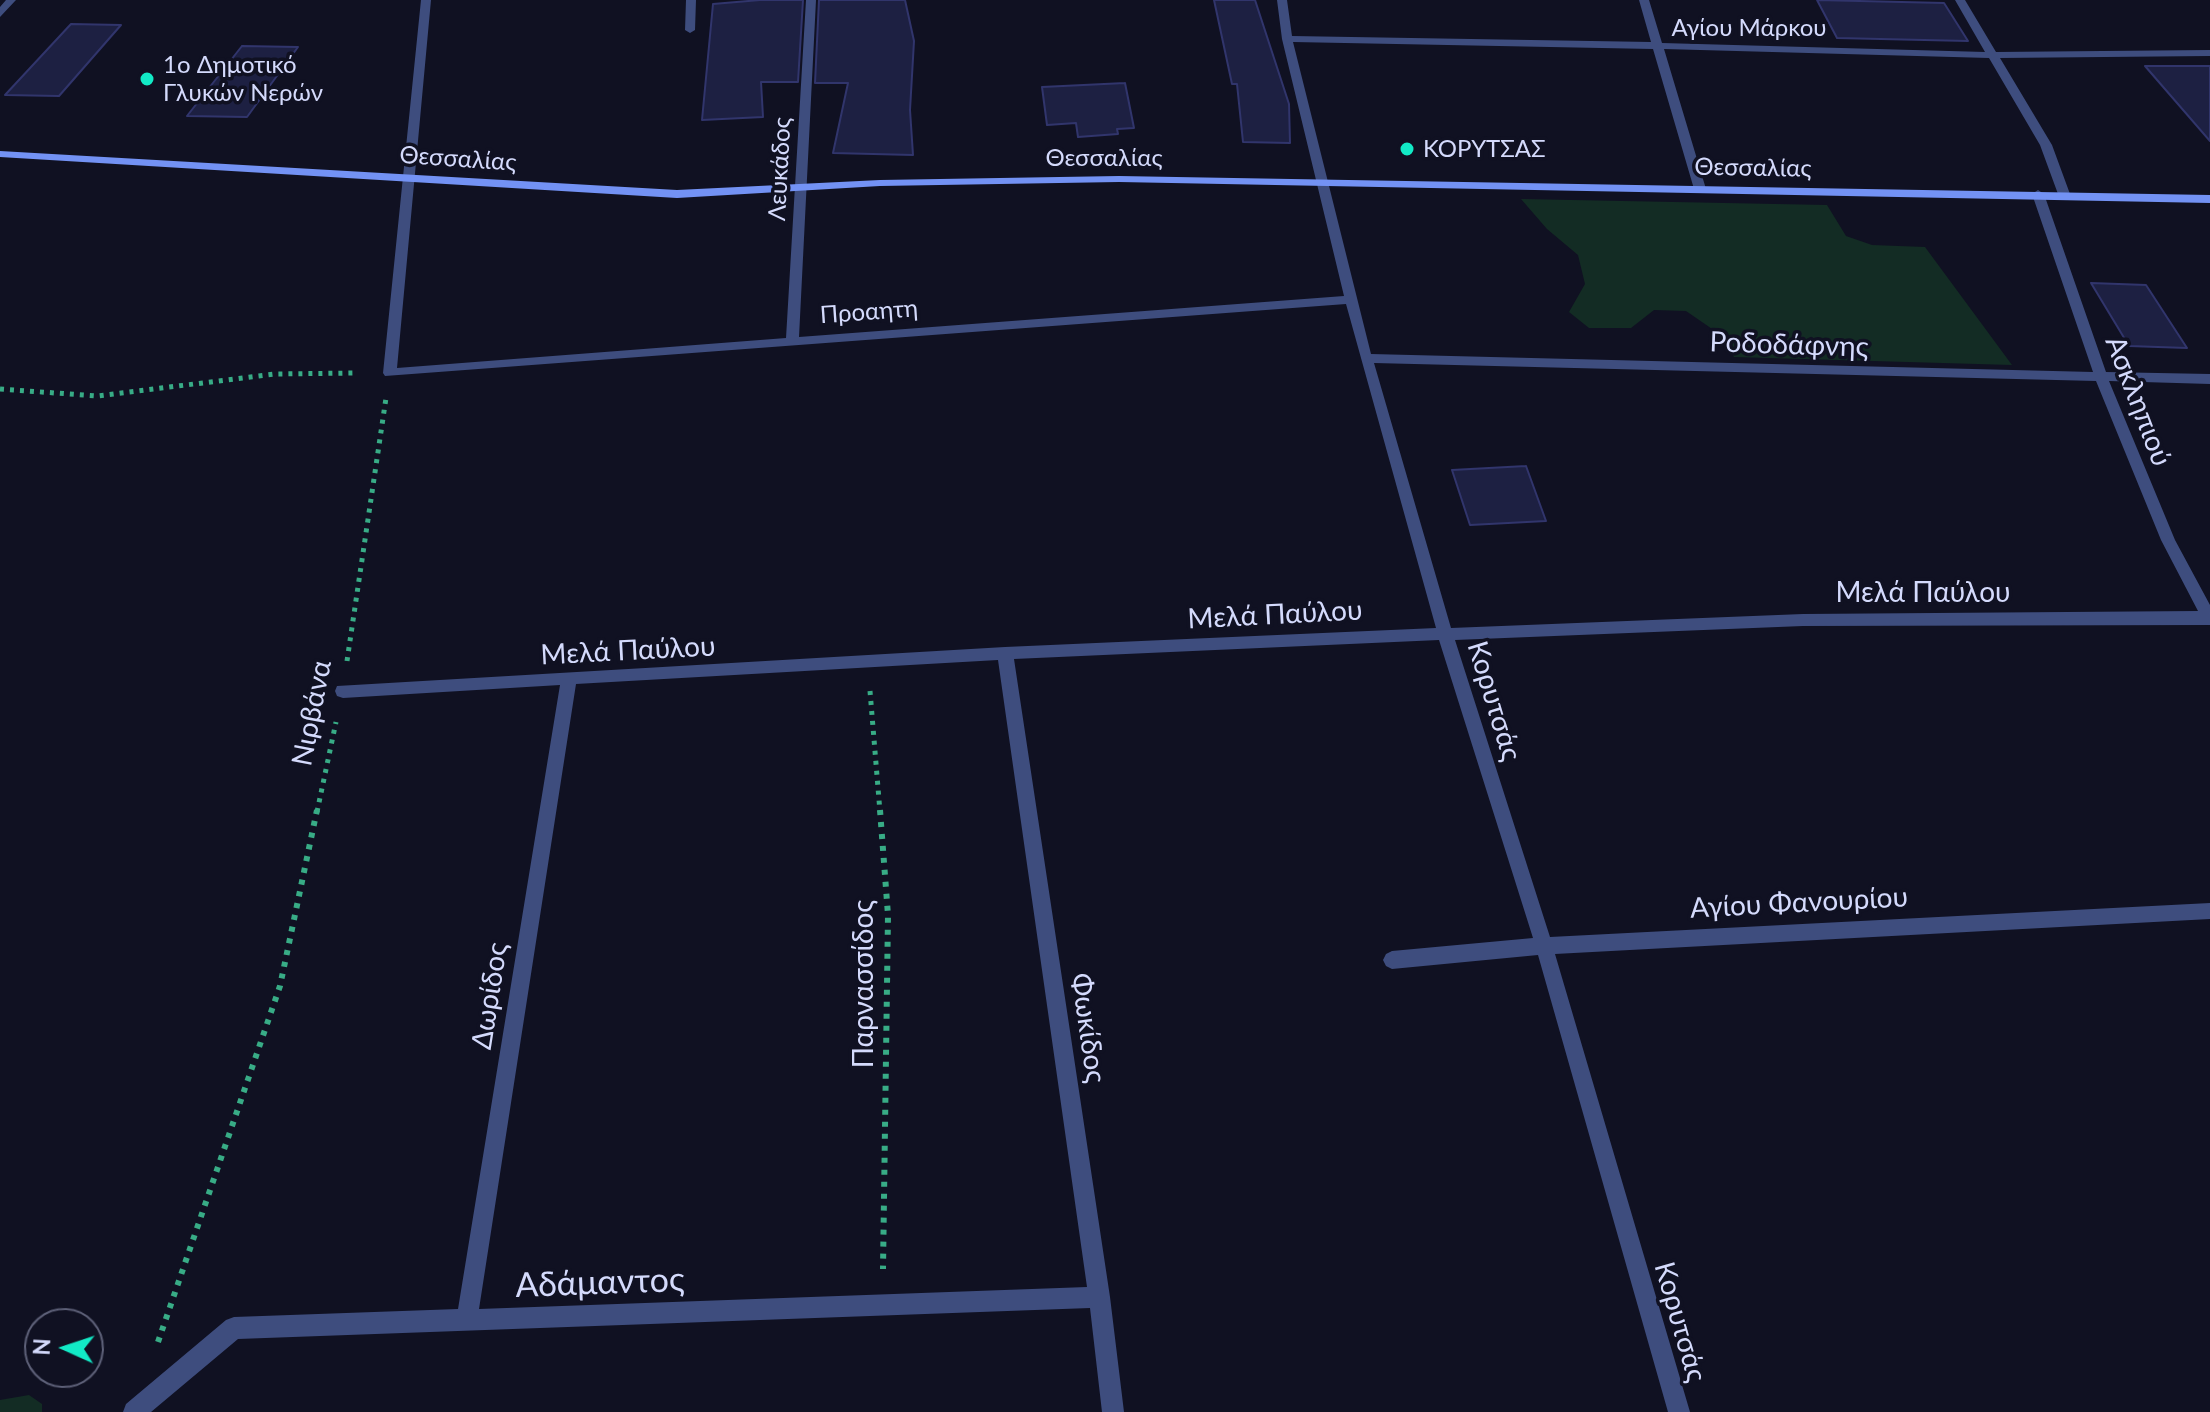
<!DOCTYPE html>
<html>
<head>
<meta charset="utf-8">
<style>
  body { margin:0 }
  #map { position:relative; width:2210px; height:1412px; overflow:hidden; background:#101122; font-family:Lato,sans-serif }
  canvas { display:block }
  .north { position:absolute; left:24px; top:1308px; width:80px; height:80px; box-sizing:border-box; background:#101122; border:2px solid #5e6179; border-radius:50%; rotate:273deg; font-size:22px; font-weight:700; line-height:32px; text-align:center; color:#d4dafc }
  .north::after { content:''; display:block; margin:auto; width:28px; height:36px; background:#12eac6; clip-path:polygon(50% 0,100% 100%,50% 72%,0 100%) }
</style>
</head>
<body>
<div id="map">
<canvas width="2210" height="1412"></canvas>
<div class="north">N</div>
</div>
<script>
const ctx = document.querySelector('canvas').getContext('2d');
ctx.lineJoin = 'round';
function fillPath(path, color) { ctx.fillStyle = color; ctx.fill(path, 'evenodd'); }
const shape = rows => new Path2D(rows.map(r => 'M' + r).join(''));
function strokePath(path, color, width, dash) { ctx.strokeStyle = color; ctx.lineWidth = width; ctx.lineCap = dash ? 'butt' : 'round'; ctx.setLineDash(dash || []); ctx.stroke(path); }
function drawText(font, color, halo, rows, align = 'center') {
  ctx.font = font + ' Lato,sans-serif'; ctx.lineWidth = 7; ctx.setLineDash([]); ctx.textBaseline = 'middle'; ctx.strokeStyle = halo; ctx.fillStyle = color; for (const [text, x, y, turn = 0] of rows) {
    ctx.save(); ctx.translate(x, y); ctx.rotate((+turn || 0) * Math.PI / 180); ctx.textAlign = isNaN(turn) ? turn : align; if (halo) ctx.strokeText(text, 0, 0); ctx.fillText(text, 0, 0); ctx.restore();
  }
}
fillPath(shape([
  [1521,199,1827,205,1846,236,1872,245,1925,247,2012,365,1734,357,1718,333,1686,311,1654,310,1631,328,1589,328,1569,312,1585,284,1578,255,1547,229],
  [29,1395,42,1404,42,1412,0,1412,0,1400]
]), '#132c24');
const building = shape([
  [760,0,803,0,798,82,761,82,763,117,702,120,713,4,760,0],
  [819,0,905,0,914,41,910,110,913,155,833,153,848,83,815,83,819,0],
  [1214,0,1255,0,1289,104,1290,143,1243,142,1237,84,1232,84,1214,0],
  [1817,0,1944,3,1968,41,1837,38,1817,0],
  [71,24,121,25,59,96,5,95,71,24],
  [242,46,298,47,247,117,187,116,242,46],
  [2145,66,2210,66,2210,141,2145,66],
  [1125,83,1134,128,1117,129,1118,134,1078,137,1076,123,1047,125,1042,87,1125,83],
  [2091,283,2146,285,2187,348,2129,346,2091,283],
  [1526,466,1546,521,1470,525,1452,470,1526,466]
]);
fillPath(building, '#1d2042');
strokePath(building, '#31356c', 2);
strokePath(shape([
  [0,389,97,396,275,374,357,373],
  [347,661,386,398],
  [870,691,880,812],
  [317,812,336,722]
]), '#38ac86', 5, [4, 6]);
strokePath(shape([
  [880,810,888,915,883,1269],
  [158,1342,280,986,317,810]
]), '#38ac86', 6, [5, 7]);
fillPath(shape([
  [6,0,16,0,0,17,0,7,6,0],
  [421,0,431,0,397,368,786,338,806,0,816,0,799,337,1344,296,1282,39,1277,0,1287,0,1292,36,1651,42,1639,0,1649,0,1662,43,1985,52,1955,0,1965,0,1996,52,2210,50,2210,56,2000,58,2052,145,2070,194,2064,198,2058,194,2040,145,1989,58,1664,49,1706,189,1700,192,1694,189,1653,49,1293,42,1371,354,2093,372,2032,194,2038,190,2044,194,2106,372,2210,374,2210,384,2109,381,2175,540,2210,605,2210,625,1803,626,1455,640,1550,937,2210,903,2210,919,1555,954,1690,1412,1668,1412,1538,955,1392,969,1386,966,1383,960,1386,954,1392,951,1533,938,1439,640,1014,659,1110,1297,1124,1412,1102,1412,1090,1308,238,1339,151,1412,123,1412,126,1404,226,1320,234,1317,458,1309,560,685,343,698,337,696,335,691,337,686,1005,647,1436,628,1346,304,385,376,383,373,421,0],
  [1374,363,2096,381,2161,540,2198,611,1803,614,1451,628,1374,363],
  [998,660,1087,1287,479,1309,576,684,998,660],
  [686,0,696,0,695,30,690,33,685,30,686,0]
]), '#3e4d7e');
fillPath(shape([
  [0,151,677,190,880,180,1119,176,2210,195,2210,203,1119,182,880,186,677,198,0,157,0,151]
]), '#7392f4');
for (const [x, y, r, color] of [
  [147,79,8,"#12eac6"],
  [1407,149,8,"#12eac6"]
]) { const dot = new Path2D(); dot.arc(x, y, r, 0, 2 * Math.PI); ctx.fillStyle = color; ctx.fill(dot); strokePath(dot, '#101122', 3); }
drawText('24px', '#d4dafc', '#101122', [
  ["Αγίου Μάρκου",1749,28],
  ["Θεσσαλίας",1104,158],
  ["Θεσσαλίας",458,159,4],
  ["Θεσσαλίας",1753,168,1],
  ["Λευκάδος",780,169,-87],
  ["Προαητη",869,312,-4]
]);
drawText('24px', '#d4dafc', '#101122', [
  ["1ο Δημοτικό",163,65],
  ["Γλυκών Νερών",163,93],
  ["ΚΟΡΥΤΣΑΣ",1423,149]
], 'left');
drawText('28px', '#d4dafc', '#101122', [
  ["Ροδοδάφνης",1789,345,2],
  ["Ασκληπιού",2138,401,69],
  ["Μελά Παύλου",1923,593],
  ["Μελά Παύλου",1275,615,-3],
  ["Μελά Παύλου",628,651,-3],
  ["Κορυτσάς",1494,701,73],
  ["Νιρβάνα",312,713,-79],
  ["Αγίου Φανουρίου",1799,903,-3],
  ["Παρνασσίδος",864,984,-90],
  ["Δωρίδος",490,996,-81],
  ["Φωκίδος",1088,1028,82],
  ["Κορυτσάς",1680,1322,74]
]);
drawText('34px', '#d4dafc', '#101122', [
  ["Αδάμαντος",600,1283,-2]
]);
</script>
</body>
</html>
